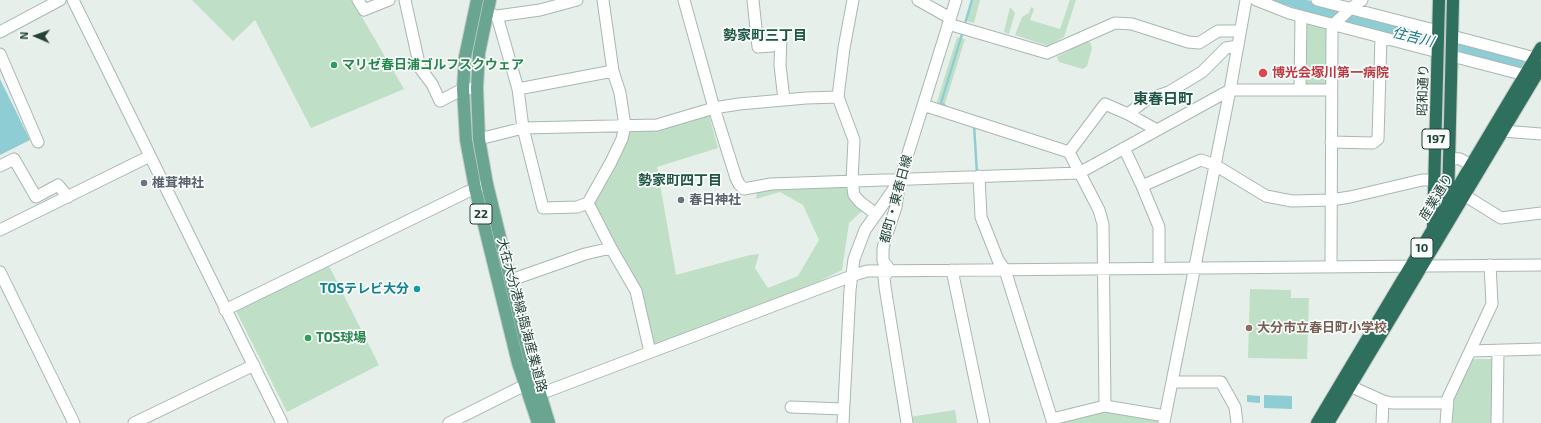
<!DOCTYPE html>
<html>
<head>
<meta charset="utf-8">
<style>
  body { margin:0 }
  #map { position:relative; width:1541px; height:423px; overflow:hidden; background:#e6efea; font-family:"Exo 2",sans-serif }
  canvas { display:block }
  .north { position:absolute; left:16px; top:16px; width:40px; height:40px; -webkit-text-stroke:3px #f7fbf9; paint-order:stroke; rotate:272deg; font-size:11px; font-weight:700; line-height:16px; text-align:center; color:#244238 }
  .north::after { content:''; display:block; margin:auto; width:14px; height:18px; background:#244238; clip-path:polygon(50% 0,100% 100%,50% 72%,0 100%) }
</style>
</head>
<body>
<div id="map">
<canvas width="1541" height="423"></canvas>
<div class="north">N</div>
</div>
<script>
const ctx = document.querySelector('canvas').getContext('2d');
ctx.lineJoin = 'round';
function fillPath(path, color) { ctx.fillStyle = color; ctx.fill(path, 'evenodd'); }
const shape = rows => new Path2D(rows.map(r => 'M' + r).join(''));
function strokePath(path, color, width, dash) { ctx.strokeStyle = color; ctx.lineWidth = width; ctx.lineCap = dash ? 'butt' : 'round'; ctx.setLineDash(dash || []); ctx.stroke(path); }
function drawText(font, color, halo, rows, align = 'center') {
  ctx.font = font + ' "Exo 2","Noto Sans JP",sans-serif'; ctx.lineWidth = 3.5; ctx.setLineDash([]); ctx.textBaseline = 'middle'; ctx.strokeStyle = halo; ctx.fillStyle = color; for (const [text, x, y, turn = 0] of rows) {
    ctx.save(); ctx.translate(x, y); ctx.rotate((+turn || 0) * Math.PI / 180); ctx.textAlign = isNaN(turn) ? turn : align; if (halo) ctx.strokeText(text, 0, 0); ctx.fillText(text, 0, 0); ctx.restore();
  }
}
fillPath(shape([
  [192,0,352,0,404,89,311,128,255,20,233,41],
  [972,0,980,0,974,23,966,21],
  [1070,0,1076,0,1064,37,1048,46,1015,35,1022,17,1029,13,1031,7,1034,9,1030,20,1060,29],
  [1010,7,1015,13,1009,34,1004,32],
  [1304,21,1325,28,1328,31,1328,86,1304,88],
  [957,37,965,39,944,107,936,105],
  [1085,42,1090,42,1092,48,1087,66,1083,69,1059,62,1057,57],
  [709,115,718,148,657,167,676,275,750,255,759,254,755,268,768,288,798,276,819,240,803,205,780,192,756,199,757,190,803,185,846,187,850,197,862,211,849,223,842,270,812,285,651,346,639,291,591,202,626,129],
  [329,266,379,365,287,412,236,311],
  [1250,289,1291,290,1291,298,1309,298,1307,359,1248,358],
  [1473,359,1493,359,1492,423,1451,423,1451,402],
  [1105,409,1160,421,1160,423,1057,423],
  [955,410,957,423,910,423,909,417]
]), '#bfe0c6');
fillPath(shape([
  [1272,0,1307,0,1426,32,1426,44,1306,12],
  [1464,42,1519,58,1514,67,1463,54],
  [0,79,30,140,0,155],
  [1247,395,1260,396,1260,403,1247,402],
  [1264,395,1292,396,1292,409,1264,408]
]), '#8ecdd4');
strokePath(shape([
  [964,27,972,0],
  [948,108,941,103,963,31],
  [974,125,977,174]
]), '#8ecdd4', 2.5);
strokePath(shape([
  [1408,36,1512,64,1541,70]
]), '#8ecdd4', 14);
const minor = shape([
  [73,0,282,423],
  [358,0,364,10,389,0],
  [405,0,420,68,432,84,440,101,463,89,477,88],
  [603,0,613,71,620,93,625,126,622,139,611,162,588,203,611,248,636,291,650,352],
  [684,0,714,108,736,178,739,184,744,189,771,184,800,183,1079,173,1230,90,1331,90],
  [753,0,758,47,772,46,776,37,781,36,780,65,784,100],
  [853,0,844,48,838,97,854,140,852,181,854,195,860,202,876,214],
  [918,0,950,18],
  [1256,0,1289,13,1438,52],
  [1317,0,1438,31],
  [490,14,497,16,540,10,577,0],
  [497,16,518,89,523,128,543,208,577,207,588,203],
  [948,24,1047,53,1115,23,1132,24,1188,42,1199,43,1218,31,1240,31],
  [0,32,60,0],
  [1452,36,1535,58],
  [0,54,38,142],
  [1452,56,1525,75],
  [518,89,613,71],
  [1300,90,1301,16],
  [923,105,1069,152,1099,210,1103,224,1105,406,1165,416],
  [1157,130,1128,114,1146,100,1169,92,1202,72,1226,48,1238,46],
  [1503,131,1541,134],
  [479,139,523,128,657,125,714,108,739,104,806,98,838,97],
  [1331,142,1373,143,1378,139,1381,37],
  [1124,148,1142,186,1159,227,1159,268],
  [1069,152,1105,104,1128,114],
  [1449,158,1460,159,1471,165],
  [0,166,14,159,36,197,58,185,68,197],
  [979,176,981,217,998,260,1005,270,1053,423],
  [1142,186,1201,160,1215,165,1266,196,1292,201,1331,200,1350,197,1422,180,1434,180],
  [1464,195,1501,218,1541,213],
  [0,230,150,156],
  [1331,267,1332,31,1333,25,1350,9,1362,0],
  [952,270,984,423],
  [0,272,74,423],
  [511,280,585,254,611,248],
  [225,310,467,192,487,184],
  [1470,351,1541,349],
  [1172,382,1221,382,1235,407,1237,423],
  [1350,386,1383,401,1392,403,1447,403],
  [791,407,843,409],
  [1052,419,1105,406],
  [1164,422,1230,90,1246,0],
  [134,423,254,365],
  [449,423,519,388,525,387,538,391,548,391,857,274,867,271,1541,265],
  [843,423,850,290,854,259,865,230,898,183],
  [907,423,885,287,884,277,890,270,883,261,883,249,885,240,896,207,900,179,956,0],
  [1382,423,1383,401],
  [1446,423,1448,398,1492,304,1490,265],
  [1497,423,1498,351]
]);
const major = shape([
  [477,0,465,57,463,89,466,140,475,188,518,363,538,423],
  [490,0,479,53,477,88,479,139,487,184,531,364,549,423]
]);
const highway = shape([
  [1448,203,1453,0],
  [1433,229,1439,0],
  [1317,423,1541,48],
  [1328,423,1541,67]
]);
strokePath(minor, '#a8b8b1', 13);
strokePath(major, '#c2cac7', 14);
strokePath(highway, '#c2cac7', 14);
strokePath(minor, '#fff', 11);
strokePath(major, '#6aa592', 12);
strokePath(highway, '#2f6f5e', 12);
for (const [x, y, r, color] of [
  [334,65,4,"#2e9e5b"],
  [1263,73,5,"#e0444e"],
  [144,183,4,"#6b7280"],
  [681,200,4,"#6b7280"],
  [417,289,4,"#0f9aa8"],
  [1249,328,4,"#8d6e63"],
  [308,338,4,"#2e9e5b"]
]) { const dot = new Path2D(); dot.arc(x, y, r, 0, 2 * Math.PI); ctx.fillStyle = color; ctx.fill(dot); strokePath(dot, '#f7fbf9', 1.5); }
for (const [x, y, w] of [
  [1436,139,28],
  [481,214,22],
  [1422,248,22]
]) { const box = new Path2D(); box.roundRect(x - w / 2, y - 10, w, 20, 3); ctx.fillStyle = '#f7fbf9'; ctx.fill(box); strokePath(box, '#244238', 1); }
drawText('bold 12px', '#244238', null, [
  ["197",1436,139],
  ["22",481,214],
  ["10",1422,248]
]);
drawText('bold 13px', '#27864d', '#f7fbf9', [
  ["マリゼ春日浦ゴルフスクウェア",342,65],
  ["TOS球場",316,338]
], 'left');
drawText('bold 13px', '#be3a42', '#f7fbf9', [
  ["博光会塚川第一病院",1272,73]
], 'left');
drawText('13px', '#244238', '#f7fbf9', [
  ["昭和通り",1423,90,-88],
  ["産業通り",1436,197,-59],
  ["都町・東春日線",896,199,-75],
  ["大在大分港線;臨海産業道路",522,315,75]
]);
drawText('bold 13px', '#5b616d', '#f7fbf9', [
  ["椎茸神社",152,183],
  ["春日神社",689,200]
], 'left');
drawText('bold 13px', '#0d838f', '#f7fbf9', [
  ["TOSテレビ大分",409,289]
], 'right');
drawText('bold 13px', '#785e54', '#f7fbf9', [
  ["大分市立春日町小学校",1257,328]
], 'left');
drawText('bold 14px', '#1f5544', '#f7fbf9', [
  ["勢家町三丁目",765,35],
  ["勢家町四丁目",680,180]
]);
drawText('italic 14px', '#1c757f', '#f7fbf9', [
  ["住吉川",1413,37,14]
]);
drawText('bold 15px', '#1f5544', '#f7fbf9', [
  ["東春日町",1163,99]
]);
</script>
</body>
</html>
